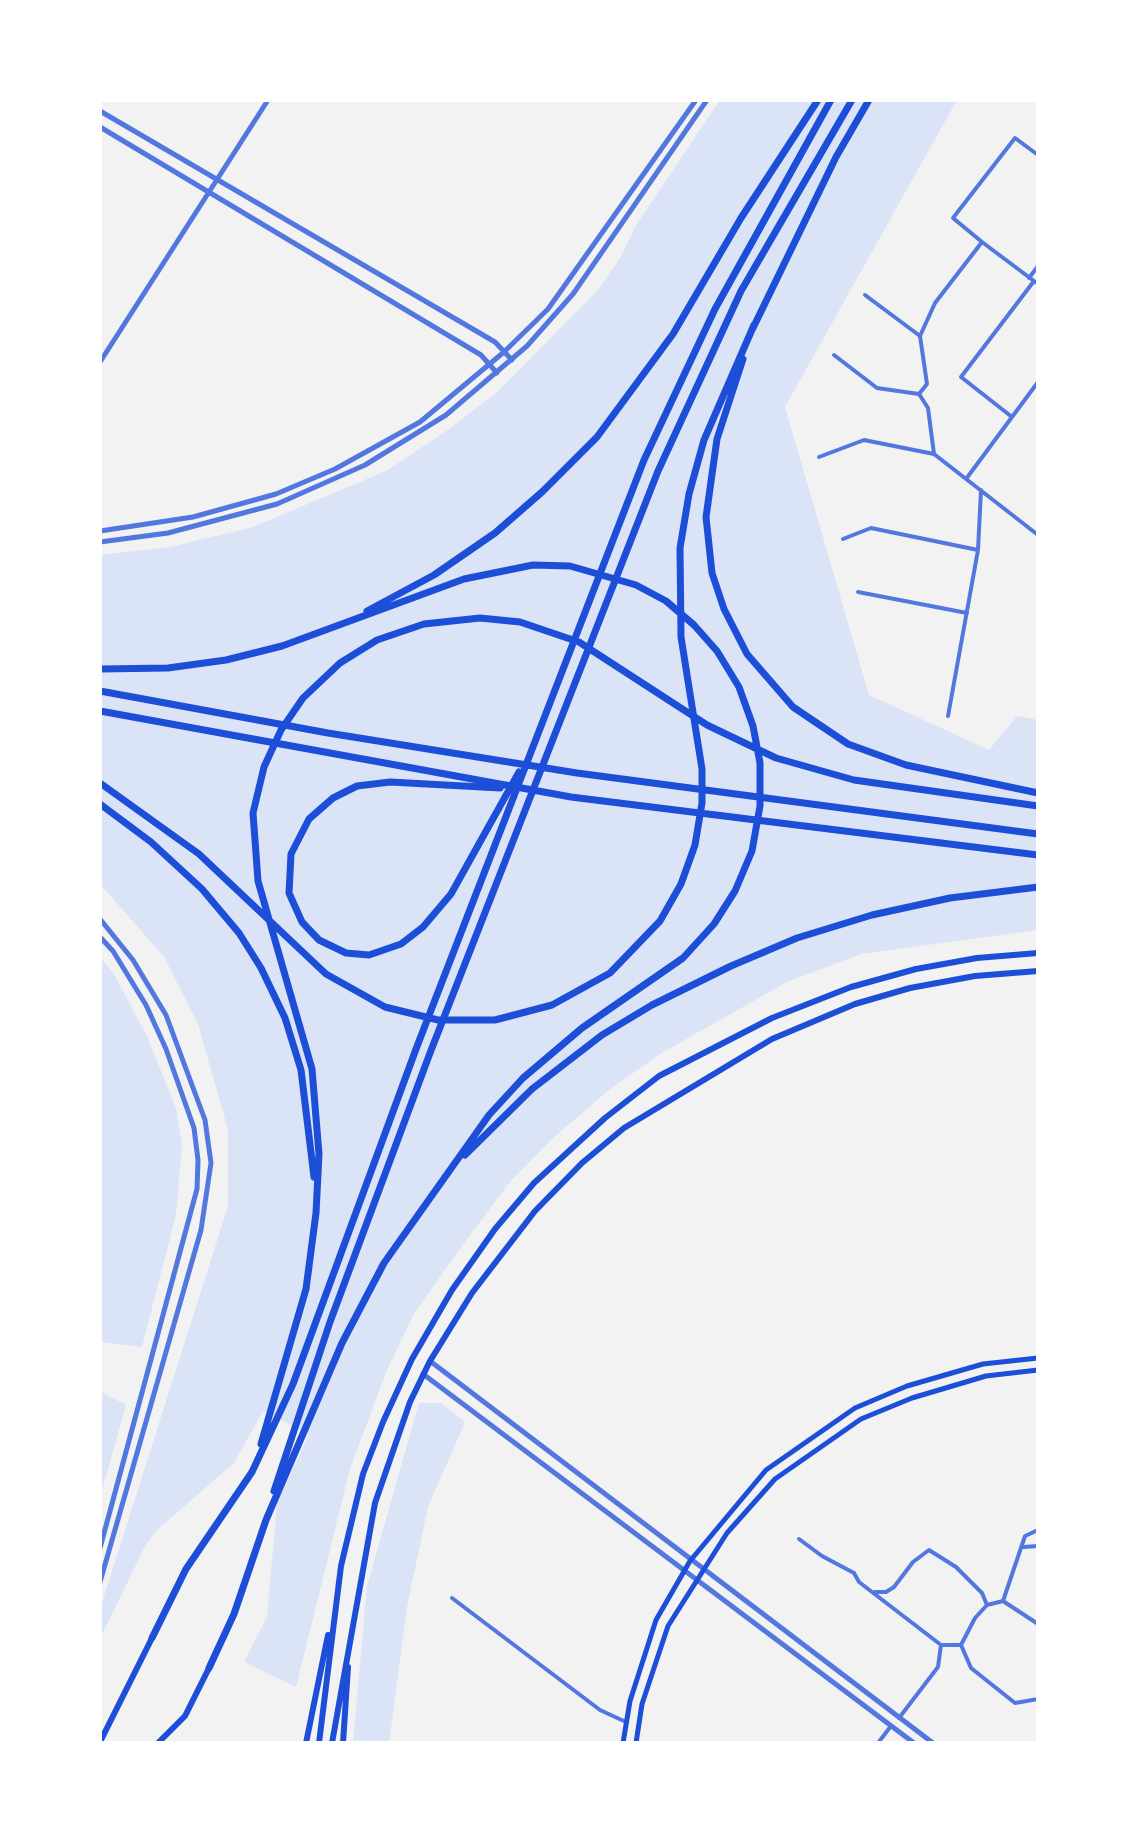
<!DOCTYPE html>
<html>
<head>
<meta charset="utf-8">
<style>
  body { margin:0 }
  #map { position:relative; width:1138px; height:1843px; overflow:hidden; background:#f2f2f2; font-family:"Playfair Display",serif }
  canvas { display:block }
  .frame { position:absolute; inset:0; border:102px solid #fff; pointer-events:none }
</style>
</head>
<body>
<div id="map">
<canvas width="1138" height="1843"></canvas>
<div class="frame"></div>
</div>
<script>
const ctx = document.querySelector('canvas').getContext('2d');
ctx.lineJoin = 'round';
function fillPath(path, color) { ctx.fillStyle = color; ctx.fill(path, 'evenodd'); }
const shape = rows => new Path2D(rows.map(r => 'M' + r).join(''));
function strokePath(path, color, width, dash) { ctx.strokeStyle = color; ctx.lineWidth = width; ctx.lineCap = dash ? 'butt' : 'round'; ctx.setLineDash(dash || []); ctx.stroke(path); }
fillPath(shape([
  [720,100,957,100,785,407,869,695,989,750,1017,716,1038,720,1038,930,861,954,787,982,660,1054,609,1090,553,1138,509,1183,459,1250,414,1314,387,1370,350,1469,296,1687,244,1662,267,1617,277,1503,309,1434,263,1411,234,1463,157,1530,145,1546,100,1639,100,1609,228,1206,228,1130,198,1024,164,957,100,884,100,555,170,547,253,527,388,470,445,432,495,394,597,291,620,258,636,225],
  [100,957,114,974,147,1036,176,1108,182,1145,176,1215,142,1347,100,1342],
  [100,1391,126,1405,100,1498],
  [419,1403,441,1403,465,1422,428,1507,407,1607,389,1743,353,1743,367,1586]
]), '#dbe4f7');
strokePath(shape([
  [1038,155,1015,138,953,218,982,242,935,303,920,336,927,384,919,394,928,408,934,454,1038,535],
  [982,242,1038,284],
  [1029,278,1038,266],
  [865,295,920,336],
  [834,355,877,388,919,394],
  [1012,417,961,377,1034,281],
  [819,457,864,440,934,454],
  [966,479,1038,382],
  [843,539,871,528,978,550],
  [858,592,967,613],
  [948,716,978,550,981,490],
  [799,1539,822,1556,854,1573,859,1582,941,1645],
  [1024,1547,1038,1546],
  [875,1592,886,1592,894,1587,913,1562,929,1550,956,1567,982,1593,987,1605],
  [452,1598,600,1710,626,1722],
  [1003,1601,1038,1624],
  [961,1645,971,1668,1015,1703,1038,1699],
  [899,1718,938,1667,941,1645,961,1645,975,1618,987,1605,1003,1601,1025,1536,1038,1530],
  [878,1743,891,1726]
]), '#5277de', 4);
strokePath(shape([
  [100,111,495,342,512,360],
  [100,127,481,355,497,373],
  [100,362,268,100],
  [100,531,193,517,276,494,335,469,420,422,504,352,548,309,696,100],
  [100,542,168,533,277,504,365,465,446,415,527,346,573,294,707,100],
  [100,919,133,960,166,1015,205,1120,211,1163,201,1230,100,1582],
  [100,937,113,951,146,1005,166,1049,194,1128,198,1160,197,1189,100,1548],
  [430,1361,933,1743],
  [423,1374,914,1743]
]), '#5277de', 5);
strokePath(shape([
  [623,1743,630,1701,656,1620,690,1561,766,1470,855,1408,907,1386,983,1364,1038,1358],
  [636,1743,642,1704,668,1626,727,1533,775,1479,861,1419,912,1398,986,1376,1038,1370]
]), '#1d4ed8', 5);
strokePath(shape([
  [100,1742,152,1638],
  [158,1743,185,1716,209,1668],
  [306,1743,328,1635],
  [319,1743,341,1566,363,1474,383,1422,412,1359,452,1290,495,1229,534,1183,605,1118,659,1076,772,1018,851,987,916,969,977,958,1038,953],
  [332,1743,375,1503,410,1402,430,1361,472,1293,535,1211,582,1163,624,1128,772,1039,855,1004,910,988,975,976,1038,971],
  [343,1743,348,1667]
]), '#1d4ed8', 6);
strokePath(shape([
  [753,328,836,157,869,100],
  [743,359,717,439,706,517,712,573,724,609,747,654,793,707,848,744,906,765,1038,793],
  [367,611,434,575,495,533,542,492,597,437,673,334,741,218,818,100],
  [100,669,168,668,226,660,282,646,464,579,533,565,570,566,636,585,666,601,694,625,717,651,739,687,753,726,760,763,760,806,752,851,735,891,714,924,683,958,582,1028,523,1078,489,1115,384,1263,342,1343,266,1520,234,1614,209,1668],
  [100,691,328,733,577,773,1038,834],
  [100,711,571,797,1038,855],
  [100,783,199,854,326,974,385,1007,438,1020,495,1020,552,1005,610,973,660,921,681,884,695,845,702,803,702,769,681,637,680,548,689,494,704,440,754,325],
  [500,788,390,782,357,786,333,798,309,819,291,854,289,893,302,922,319,940,346,953,369,955,401,944,423,927,451,894,519,772],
  [100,804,151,842,202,889,239,933,261,968,285,1018,301,1070,314,1177],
  [465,1155,532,1089,602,1035,652,1005,731,966,797,938,872,915,950,898,1038,887],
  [261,1444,306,1289,316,1213,319,1154,312,1069,258,881,253,813,264,767,281,730,303,698,340,663,377,640,424,624,480,618,520,622,579,642,707,725,776,758,854,780,1038,806],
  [274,1491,330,1322,430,1053,658,471,741,291,852,100],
  [152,1638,186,1569,252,1472,293,1384,416,1049,644,460,715,309,831,100]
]), '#1d4ed8', 7);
</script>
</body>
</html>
